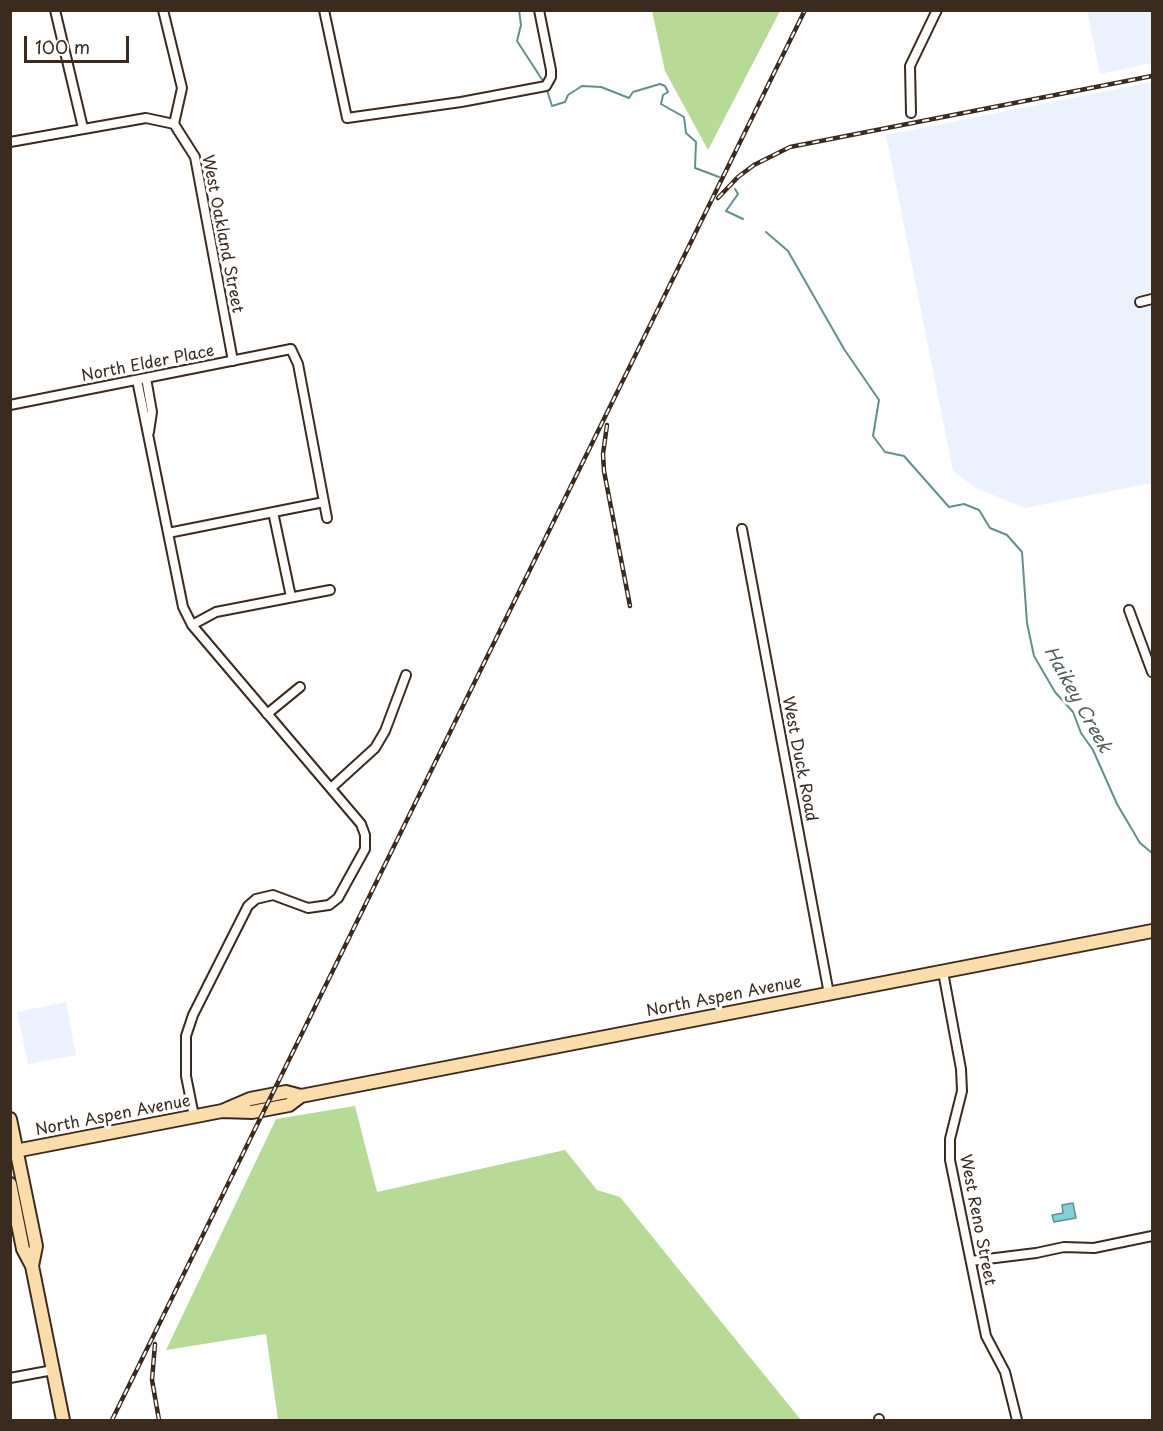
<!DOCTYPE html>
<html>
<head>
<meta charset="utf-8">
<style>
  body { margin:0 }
  #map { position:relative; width:1163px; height:1431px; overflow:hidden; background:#fff; font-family:"Playpen Sans",sans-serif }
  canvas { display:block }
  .frame { position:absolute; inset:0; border:12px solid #3b2a1e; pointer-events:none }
  .scale { position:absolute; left:24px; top:36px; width:105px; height:27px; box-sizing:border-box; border:3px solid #3b2a1e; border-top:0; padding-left:8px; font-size:18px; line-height:21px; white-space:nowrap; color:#3b2a1e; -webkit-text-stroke:4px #fff; paint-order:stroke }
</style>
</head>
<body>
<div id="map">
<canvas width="1163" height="1431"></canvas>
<div class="frame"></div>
<div class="scale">100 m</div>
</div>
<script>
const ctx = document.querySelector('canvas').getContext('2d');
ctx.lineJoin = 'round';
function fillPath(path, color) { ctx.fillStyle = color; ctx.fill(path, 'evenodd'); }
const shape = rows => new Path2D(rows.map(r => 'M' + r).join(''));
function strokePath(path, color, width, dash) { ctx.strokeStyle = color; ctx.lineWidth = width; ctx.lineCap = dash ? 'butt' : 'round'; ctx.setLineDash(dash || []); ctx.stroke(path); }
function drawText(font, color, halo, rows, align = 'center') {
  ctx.font = font + ' "Playpen Sans",sans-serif'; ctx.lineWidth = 6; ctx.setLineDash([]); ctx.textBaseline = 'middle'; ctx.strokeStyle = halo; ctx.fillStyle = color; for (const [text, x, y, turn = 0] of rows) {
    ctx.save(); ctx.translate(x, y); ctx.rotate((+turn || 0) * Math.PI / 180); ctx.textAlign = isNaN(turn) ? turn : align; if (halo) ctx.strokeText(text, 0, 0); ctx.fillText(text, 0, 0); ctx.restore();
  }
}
fillPath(shape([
  [1087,11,1152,11,1152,63,1100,74],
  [1152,82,1152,483,1025,508,976,488,953,471,886,135],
  [66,1002,76,1055,28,1064,17,1012]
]), '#ecf2fd');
fillPath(shape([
  [652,11,780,11,708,150,665,71],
  [355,1106,377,1192,565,1150,597,1190,620,1197,801,1420,278,1420,266,1334,166,1350,276,1119]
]), '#b7db96');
const water = shape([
  [1073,1203,1076,1218,1054,1222,1052,1215,1063,1213,1062,1205,1073,1203]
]);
fillPath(water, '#80d1d9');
strokePath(water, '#648e8e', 1.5);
strokePath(shape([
  [519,10,521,25,517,41,543,81],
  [547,90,552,106,565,102,568,95,582,86,601,87,629,98,633,92,660,84,665,86,668,92,663,95,661,104,684,117,686,133,696,142,695,168,719,177],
  [735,189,738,194,726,211,743,219],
  [766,232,788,251,844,349,879,400,873,436,885,452,904,456,949,507,964,504,979,510,990,528,1007,535,1022,552,1027,623,1034,656,1055,692,1073,712,1081,733,1093,750,1117,804,1140,843,1152,853],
  [10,548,11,548]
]), '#648e8e', 2);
const street = shape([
  [55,10,83,128],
  [163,10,182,88,174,124,195,157,233,361],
  [324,10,347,118,461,102,546,86,551,77,551,70,539,10],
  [911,113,910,66,937,10],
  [10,142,146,118,174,124],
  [1140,302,1152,299],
  [146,378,152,412,149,432],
  [137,380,183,607,192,625,361,824,365,835,365,849,338,898,329,905,308,908,273,895,256,899,248,906,193,1015,186,1036,186,1076,194,1116],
  [10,405,291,349,298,364,327,518],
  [273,512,291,597],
  [742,529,829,994],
  [168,533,324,502],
  [1129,610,1152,672],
  [192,625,216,612,330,590],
  [267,714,300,687],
  [331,788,375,748,385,731,406,675],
  [943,972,961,1069,962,1091,950,1139,950,1160,986,1336,1005,1372,1017,1420],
  [971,1261,1036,1253,1064,1247,1094,1248,1152,1236],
  [10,1378,53,1370],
  [879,1419,879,1420]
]);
const primary = shape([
  [222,1111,250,1099,286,1092,301,1096,1152,931],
  [10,1119,36,1246,32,1266],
  [10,1152,222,1111,252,1112,289,1105,301,1096],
  [10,1184,23,1249,32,1266,63,1420]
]);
strokePath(street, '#3b2a1e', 12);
strokePath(primary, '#3b2a1e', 16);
strokePath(street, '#fff', 8);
strokePath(primary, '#fbddab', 12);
const rail = shape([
  [718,198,738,177,754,165,790,147,1152,76],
  [607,425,603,454,604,471,630,606],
  [155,1344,152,1380,159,1420],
  [112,1420,805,10]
]);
strokePath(rail, '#3b2a1e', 4.5);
strokePath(rail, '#fff', 2, [7]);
drawText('16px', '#3b2a1e', '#fff', [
  ["West Oakland Street",222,234,79],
  ["North Elder Place",148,364,-11],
  ["West Duck Road",799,759,79],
  ["North Aspen Avenue",724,997,-11],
  ["North Aspen Avenue",113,1116,-11],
  ["West Reno Street",977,1220,79]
]);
drawText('italic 18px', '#505c56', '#fff', [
  ["Haikey Creek",1077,700,61]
]);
</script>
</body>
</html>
